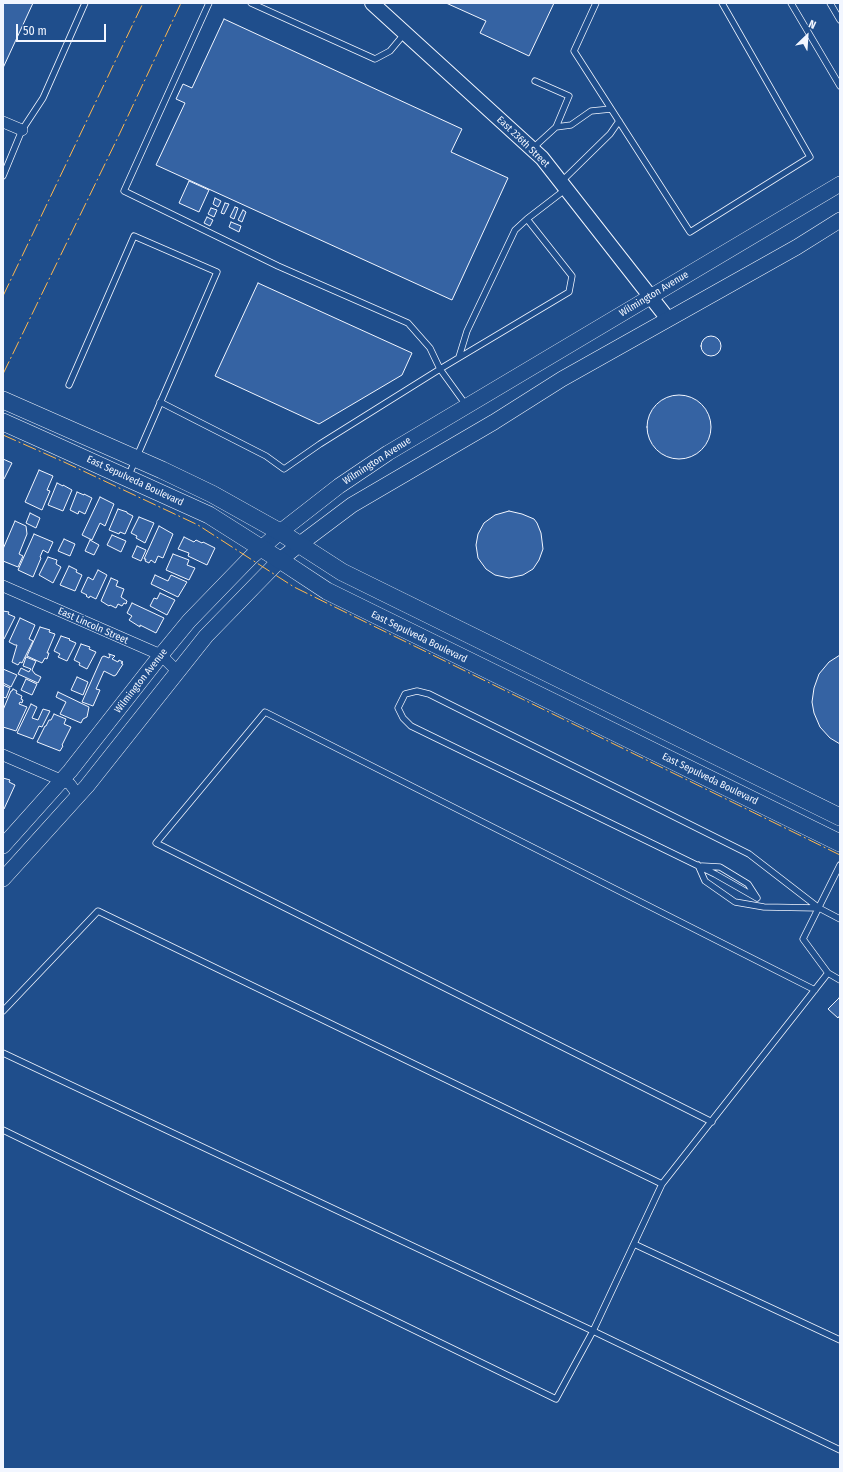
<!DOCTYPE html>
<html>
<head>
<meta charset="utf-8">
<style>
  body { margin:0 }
  #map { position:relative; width:843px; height:1472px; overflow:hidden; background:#1f4e8c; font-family:"Fira Sans Condensed",sans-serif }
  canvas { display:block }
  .frame { position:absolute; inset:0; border:4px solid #f2f6ff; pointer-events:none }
  .north { position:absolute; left:787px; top:16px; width:40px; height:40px; -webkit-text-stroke:3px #1f4e8c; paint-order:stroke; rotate:25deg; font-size:11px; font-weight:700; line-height:16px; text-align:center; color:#f2f6ff }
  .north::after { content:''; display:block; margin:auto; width:14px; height:18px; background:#f2f6ff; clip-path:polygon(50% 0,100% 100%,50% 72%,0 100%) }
  .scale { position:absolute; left:16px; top:24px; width:90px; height:18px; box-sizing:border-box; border:2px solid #f2f6ff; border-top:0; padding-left:5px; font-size:12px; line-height:14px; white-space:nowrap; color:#f2f6ff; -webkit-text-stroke:3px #1f4e8c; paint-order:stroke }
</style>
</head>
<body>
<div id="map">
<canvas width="843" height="1472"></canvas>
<div class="frame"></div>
<div class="north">N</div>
<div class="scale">50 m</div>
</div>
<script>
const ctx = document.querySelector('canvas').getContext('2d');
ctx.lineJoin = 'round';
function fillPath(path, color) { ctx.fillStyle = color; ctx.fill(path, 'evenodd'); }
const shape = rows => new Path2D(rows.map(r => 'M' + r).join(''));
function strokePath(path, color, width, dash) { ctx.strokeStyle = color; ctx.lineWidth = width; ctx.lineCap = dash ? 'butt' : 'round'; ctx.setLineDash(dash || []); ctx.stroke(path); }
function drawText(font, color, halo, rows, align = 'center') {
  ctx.font = font + ' "Fira Sans Condensed",sans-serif'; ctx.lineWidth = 3; ctx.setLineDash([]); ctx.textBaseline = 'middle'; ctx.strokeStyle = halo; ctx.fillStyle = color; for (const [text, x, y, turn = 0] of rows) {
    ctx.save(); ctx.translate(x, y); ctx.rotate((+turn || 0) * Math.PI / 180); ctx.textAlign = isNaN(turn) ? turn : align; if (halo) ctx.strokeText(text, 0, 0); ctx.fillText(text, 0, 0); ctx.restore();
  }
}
const building = shape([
  [3,3,33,3,3,68,3,3],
  [446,3,554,3,529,56,480,33,486,21,446,3],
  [224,19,462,129,451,152,508,178,452,300,156,165,185,103,176,99,183,84,192,88,224,19],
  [189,181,209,190,199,212,179,203,189,181],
  [215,198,221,201,218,207,213,204,215,198],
  [225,203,229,204,224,214,221,213,225,203],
  [235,207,238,208,234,219,230,217,235,207],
  [211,208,217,210,214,217,208,214,211,208],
  [243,210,246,212,242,222,238,220,243,210],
  [207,217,213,220,210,226,204,223,207,217],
  [231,222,241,226,239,232,229,227,231,222],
  [258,283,412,353,402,375,319,424,215,376,258,283],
  '701 346a10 10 0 1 1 20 0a10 10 0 1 1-20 0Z',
  '647 427a32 32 0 1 1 64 0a32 32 0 1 1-64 0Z',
  [3,459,12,463,4,479,3,479,3,459],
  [39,470,53,476,47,490,50,491,42,510,25,502,39,470],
  [57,483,63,486,63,485,72,490,63,511,48,505,57,483],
  [77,492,84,495,84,494,92,498,85,514,79,511,78,514,70,510,77,492],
  [100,497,114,504,105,526,100,523,92,540,82,535,100,497],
  [118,509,127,512,127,513,133,516,125,534,120,532,119,534,109,530,118,509],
  [509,511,522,514,534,519,537,523,541,533,543,549,539,560,533,569,523,575,509,578,495,575,486,569,478,558,476,545,478,534,484,523,495,515,509,511],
  [30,513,40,518,36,528,26,523,30,513],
  [139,517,154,523,145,543,136,538,137,536,131,533,139,517],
  [15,521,26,526,27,534,19,554,23,556,18,567,3,561,3,549,15,521],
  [159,526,173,534,163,558,158,556,155,563,151,560,149,563,145,561,146,559,144,559,159,526],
  [34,534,53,542,48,553,43,550,40,557,41,558,33,577,18,570,34,534],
  [112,535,126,541,121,552,107,545,112,535],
  [184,537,194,542,196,540,202,543,203,542,215,548,207,565,188,556,189,553,178,549,184,537],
  [64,539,75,544,70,556,58,551,64,539],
  [90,540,99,545,94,555,85,551,90,540],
  [137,546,146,550,141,561,132,557,137,546],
  [173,554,189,560,187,565,195,568,189,580,166,570,173,554],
  [48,557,57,560,56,564,61,567,53,583,39,575,48,557],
  [69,566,77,570,76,572,82,575,75,591,60,585,69,566],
  [98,570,107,575,96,599,90,596,89,598,86,596,87,595,81,592,88,577,93,580,98,570],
  [155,575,168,581,171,575,187,582,178,597,151,584,155,575],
  [111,578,118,581,116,586,124,589,121,597,127,601,126,604,124,603,122,606,118,604,116,608,110,605,109,606,101,601,111,578],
  [160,593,175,600,167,615,150,606,154,598,157,599,160,593],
  [132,603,164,618,156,633,140,625,140,627,129,620,132,616,127,613,132,603],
  [3,611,9,612,8,614,15,617,4,639,3,638,3,611],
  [20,618,35,625,29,639,33,641,22,663,20,662,18,665,12,662,17,645,15,645,9,642,20,618],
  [40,627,50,630,49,632,55,634,47,653,49,653,47,659,45,658,42,663,27,656,40,627],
  [61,636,70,639,69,640,76,643,67,661,58,657,60,654,54,651,61,636],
  [81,644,90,647,89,649,96,652,87,669,79,665,80,663,74,660,81,644],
  [109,654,115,656,112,659,118,662,119,660,123,662,121,663,123,664,116,675,114,676,104,671,96,689,100,690,93,706,82,702,102,657,104,656,109,658,110,656,109,654],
  [840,655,840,744,830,738,820,727,814,713,812,702,814,688,819,674,829,662,840,655],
  [26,657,36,661,32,670,35,674,41,677,38,683,18,674,21,668,29,672,30,670,31,669,23,666,26,657],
  [3,669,17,675,11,687,3,683,3,669],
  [77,677,88,682,83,695,71,690,77,677],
  [26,679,37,684,32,695,21,690,26,679],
  [3,685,10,688,6,698,3,697,3,685],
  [13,689,17,691,16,693,22,696,21,699,23,700,22,703,20,702,19,704,27,707,16,731,3,727,3,710,11,691,12,691,13,689],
  [58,692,89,707,87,717,83,719,81,723,60,714,66,702,56,697,58,692],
  [31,704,37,707,32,718,38,720,43,709,50,711,42,727,39,726,33,739,17,733,31,704],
  [54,714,66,719,64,724,71,727,62,745,63,746,60,751,37,742,45,726,46,726,49,720,51,720,54,714],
  [3,778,10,780,9,782,15,785,4,809,3,808,3,778],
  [839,998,840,999,840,1015,838,1018,828,1009,839,998]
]);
fillPath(building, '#3563a3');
strokePath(building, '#f2f6ff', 1);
const service = shape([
  [209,3,124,191,278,266,408,323,430,348,440,369,569,292,572,276,527,219,515,230,467,331,459,357],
  [251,3,375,59,390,51,405,33],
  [596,3,574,51,690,232,810,157,722,3],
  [791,3,840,86],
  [830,3,840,20],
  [556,127,571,125,591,111,611,109],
  [533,148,556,127,569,96,535,81],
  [3,176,22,130,43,98,85,3],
  [561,182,610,134,619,121],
  [527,219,566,189],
  [69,385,134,236,217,272,128,477],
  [160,402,266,456,284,469,320,444,440,369,466,405],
  [698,865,705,881,735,902,764,907,818,908],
  [702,866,720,867,748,884,757,898],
  [757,898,715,874,411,726,403,718,398,708,405,694,417,691,429,694,749,854,819,908,840,919],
  [828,973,840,980],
  [3,1011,98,911,662,1184,828,973,803,939,840,865],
  [3,1053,593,1331,556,1399,3,1130],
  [712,1122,156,843,265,712,815,990],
  [662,1184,593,1331,840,1450],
  [634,1244,840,1340]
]);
const minor = shape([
  [3,122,22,130],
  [3,586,161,655,178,672],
  [3,755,70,784,78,795]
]);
const tertiary = shape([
  [372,3,542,158,668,319]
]);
const secondary = shape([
  [3,846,70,771,161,655,189,621,251,557,280,532,339,486,388,453,840,184],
  [3,879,87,786,206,636,280,560,300,544,352,505,494,422,562,379,797,247,840,220]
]);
const primary = shape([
  [3,400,162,470,212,494,280,532,342,572,840,817],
  [3,422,41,439,209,515,280,560,327,591,840,843]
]);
strokePath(service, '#f2f6ff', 7);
strokePath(minor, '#f2f6ff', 12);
strokePath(tertiary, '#f2f6ff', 16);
strokePath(secondary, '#f2f6ff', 16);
strokePath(primary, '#f2f6ff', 18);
strokePath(service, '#1f4e8c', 5.5);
strokePath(minor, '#1f4e8c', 11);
strokePath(tertiary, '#1f4e8c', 14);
strokePath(secondary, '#1f4e8c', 15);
strokePath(primary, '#1f4e8c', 17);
strokePath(shape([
  [3,296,143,3],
  [3,374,119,135,181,3],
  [3,435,64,462,198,525,294,587,840,855]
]), '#ffb74d', 1, [14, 3, 2, 3]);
drawText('10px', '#f2f6ff', '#1f4e8c', [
  ["East 236th Street",523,142,44],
  ["Wilmington Avenue",654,294,-31],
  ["Wilmington Avenue",377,461,-33],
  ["East Sepulveda Boulevard",135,481,25],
  ["East Lincoln Street",93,626,24],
  ["East Sepulveda Boulevard",419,637,26],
  ["Wilmington Avenue",141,681,-52],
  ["East Sepulveda Boulevard",710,779,26]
]);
</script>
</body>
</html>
